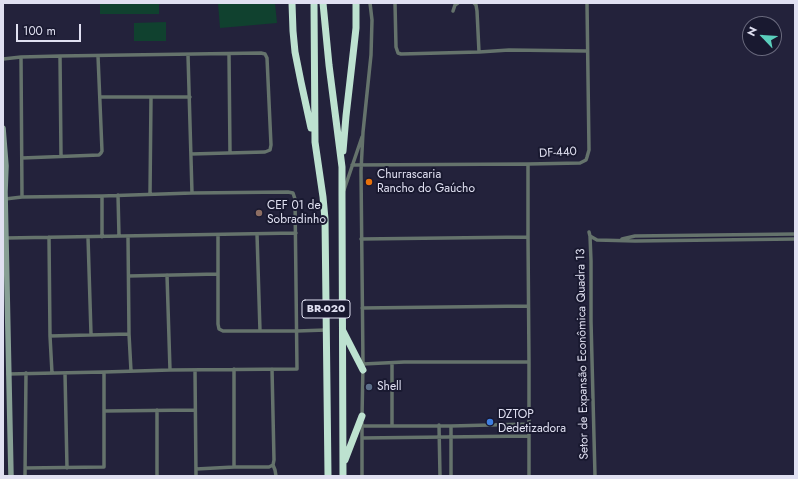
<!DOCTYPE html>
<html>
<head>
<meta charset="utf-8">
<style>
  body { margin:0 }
  #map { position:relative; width:798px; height:479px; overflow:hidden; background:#23223b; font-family:Jost,sans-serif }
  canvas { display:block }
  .frame { position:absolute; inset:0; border:4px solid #e0e0f1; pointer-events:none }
  .north { position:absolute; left:742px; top:16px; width:40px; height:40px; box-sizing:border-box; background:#191930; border:1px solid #69697d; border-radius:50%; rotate:295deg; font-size:11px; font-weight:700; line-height:16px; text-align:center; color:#e0e0f1 }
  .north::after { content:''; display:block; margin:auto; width:14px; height:18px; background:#5acebc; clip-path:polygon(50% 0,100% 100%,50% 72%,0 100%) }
  .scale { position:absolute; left:16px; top:24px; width:65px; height:18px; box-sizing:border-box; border:2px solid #e0e0f1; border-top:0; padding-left:5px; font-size:12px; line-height:14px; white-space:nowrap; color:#e0e0f1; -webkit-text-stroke:3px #191930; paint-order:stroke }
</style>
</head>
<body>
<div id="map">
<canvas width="798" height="479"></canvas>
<div class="frame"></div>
<div class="north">N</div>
<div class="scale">100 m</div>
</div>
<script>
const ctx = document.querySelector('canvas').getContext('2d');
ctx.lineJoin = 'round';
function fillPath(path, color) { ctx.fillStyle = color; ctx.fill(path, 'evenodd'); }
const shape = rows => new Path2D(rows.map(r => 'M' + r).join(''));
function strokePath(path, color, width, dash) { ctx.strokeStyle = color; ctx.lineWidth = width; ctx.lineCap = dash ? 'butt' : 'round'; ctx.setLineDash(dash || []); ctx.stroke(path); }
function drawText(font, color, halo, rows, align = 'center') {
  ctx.font = font + ' Jost,sans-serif'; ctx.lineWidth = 4; ctx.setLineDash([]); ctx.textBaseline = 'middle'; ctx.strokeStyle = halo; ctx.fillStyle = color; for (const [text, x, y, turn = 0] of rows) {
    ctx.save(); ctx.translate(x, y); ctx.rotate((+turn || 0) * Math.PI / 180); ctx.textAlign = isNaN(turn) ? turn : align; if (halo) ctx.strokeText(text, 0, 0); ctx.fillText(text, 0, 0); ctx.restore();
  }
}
fillPath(shape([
  [100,3,159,3,159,14,100,14],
  [218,3,275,3,277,23,220,28],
  [166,22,166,41,134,41,134,23]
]), '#10412f');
strokePath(shape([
  [395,3,396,47,398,53,401,54,479,52,509,50,587,51],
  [474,3,476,5,477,11,479,52],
  [453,11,455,5,458,3],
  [229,54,230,153],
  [188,55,192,193],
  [60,56,61,156],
  [21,57,22,197],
  [3,59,21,57,60,56,261,53,265,54,267,58,271,145,270,150,265,152,191,154],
  [100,97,190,97],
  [22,158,99,155,101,153,102,151,98,56],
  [528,164,528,237,529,362,529,476],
  [352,165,528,164,580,163,586,160,587,157,589,150,587,3],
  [344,190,362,137],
  [150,194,151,98],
  [118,195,119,236],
  [5,199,22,197,102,196,192,193,288,192,293,193,295,199,297,369,170,370,104,372,8,374],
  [589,232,590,236,591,261,591,321,595,476],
  [257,234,260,331],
  [218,235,218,324,219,329,223,331,297,331,326,330],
  [128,236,129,334,131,371],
  [590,236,597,240,635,241,795,239],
  [49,237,50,336,52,373],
  [88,237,91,334],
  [102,237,102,196],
  [6,238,296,233],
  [361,239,528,237],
  [622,239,635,236,795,234],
  [167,275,170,370],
  [129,276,218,274],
  [362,308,528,306],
  [50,336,129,334],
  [363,364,404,362,529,362],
  [234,369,234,467],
  [272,369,274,460,273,465],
  [195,370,196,476],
  [65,373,67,468],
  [104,411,195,410],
  [362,417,363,364,361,171,363,132,371,55,372,20,370,3],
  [362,423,362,476],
  [439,425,440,476],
  [362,426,451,426,529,424],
  [392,426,392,363],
  [451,426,451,476],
  [362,438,529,436],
  [273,465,275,470,276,476],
  [25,468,104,467,104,372],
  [196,469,234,467,269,467,273,465],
  [25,476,26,373],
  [157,476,157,410]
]), '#65736c', 3.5);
strokePath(shape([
  [3,128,6,166,5,192,11,476]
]), '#88a095', 5.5);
strokePath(shape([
  [292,3,293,31,295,52,301,82,311,128],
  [314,3,315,142,323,197,325,219,328,476],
  [323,3,329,65,342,167,342,195,343,476],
  [343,151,346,116,354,46,356,28,356,3],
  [343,331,363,370],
  [345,460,362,416]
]), '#bde2d0', 7);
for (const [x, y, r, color] of [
  [369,182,4,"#e8710a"],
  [259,213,4,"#8d6e63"],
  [369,387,4,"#5c6f8a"],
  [490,422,4,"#3f7fe0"]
]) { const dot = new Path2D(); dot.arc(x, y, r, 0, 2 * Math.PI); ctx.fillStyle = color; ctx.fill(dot); strokePath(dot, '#191930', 1.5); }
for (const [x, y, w] of [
  [326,309,48]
]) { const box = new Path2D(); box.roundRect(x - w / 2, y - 9, w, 18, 3); ctx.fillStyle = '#191930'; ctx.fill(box); strokePath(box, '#e0e0f1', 1); }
drawText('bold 11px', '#e0e0f1', null, [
  ["BR-020",326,309]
]);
drawText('12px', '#e0e0f1', '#191930', [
  ["DF-440",558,153,-3],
  ["Setor de Expansão Econômica Quadra 13",583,354,-91]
]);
drawText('12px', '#e0e0f1', '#191930', [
  ["Churrascaria",377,175],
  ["Rancho do Gaúcho",377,189],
  ["CEF 01 de",267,206],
  ["Sobradinho",267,220],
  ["Shell",377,387],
  ["DZTOP",498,415],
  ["Dedetizadora",498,429]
], 'left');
</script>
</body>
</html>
